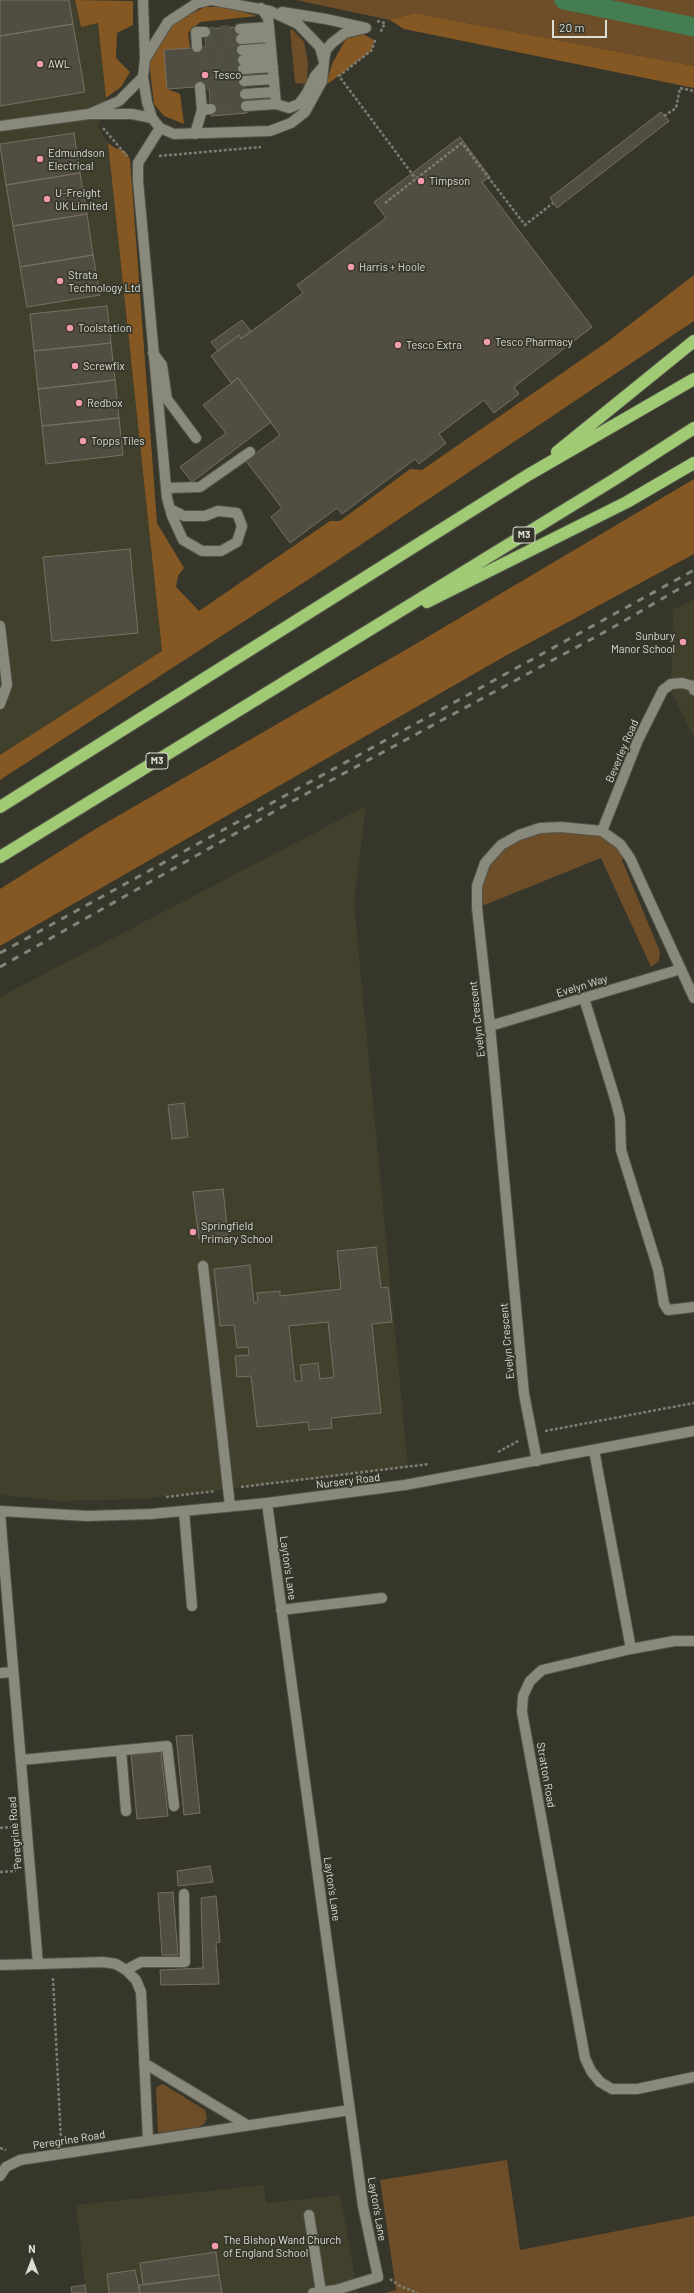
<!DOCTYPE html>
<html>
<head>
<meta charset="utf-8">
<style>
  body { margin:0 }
  #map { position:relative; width:694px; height:2293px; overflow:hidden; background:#36362a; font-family:Barlow,sans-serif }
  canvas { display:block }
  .north { position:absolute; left:12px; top:2241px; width:40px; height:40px; -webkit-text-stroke:3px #36362a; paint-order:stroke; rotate:0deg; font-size:11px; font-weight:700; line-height:16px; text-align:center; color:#dcddd5 }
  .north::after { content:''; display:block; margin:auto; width:14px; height:18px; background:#dcddd5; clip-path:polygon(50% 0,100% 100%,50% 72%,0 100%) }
  .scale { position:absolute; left:552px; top:20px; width:55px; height:18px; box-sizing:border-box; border:2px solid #dcddd5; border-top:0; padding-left:5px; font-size:12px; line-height:14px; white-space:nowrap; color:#dcddd5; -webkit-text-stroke:3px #36362a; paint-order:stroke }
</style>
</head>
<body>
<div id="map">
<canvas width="694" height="2293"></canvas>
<div class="north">N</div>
<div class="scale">20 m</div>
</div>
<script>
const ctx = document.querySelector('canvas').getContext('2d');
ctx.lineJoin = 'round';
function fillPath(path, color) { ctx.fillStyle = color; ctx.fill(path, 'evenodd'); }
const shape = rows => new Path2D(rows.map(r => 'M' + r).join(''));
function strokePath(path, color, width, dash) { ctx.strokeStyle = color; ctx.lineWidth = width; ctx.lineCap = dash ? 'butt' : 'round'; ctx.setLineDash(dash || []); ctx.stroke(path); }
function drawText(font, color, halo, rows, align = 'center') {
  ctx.font = font + ' Barlow,sans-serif'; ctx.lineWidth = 3.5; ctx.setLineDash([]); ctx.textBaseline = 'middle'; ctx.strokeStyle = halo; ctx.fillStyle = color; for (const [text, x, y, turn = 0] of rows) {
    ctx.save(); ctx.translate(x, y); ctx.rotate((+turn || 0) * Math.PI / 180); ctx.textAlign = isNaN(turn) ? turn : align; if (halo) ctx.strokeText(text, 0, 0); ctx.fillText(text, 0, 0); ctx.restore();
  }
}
fillPath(shape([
  [0,0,75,0,81,27,98,23,106,98,98,127,108,143,162,652,0,755],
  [694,599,694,738,673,695,671,684,673,610],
  [366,806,354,904,408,1467,143,1499,60,1501,0,1495,0,997],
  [264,2185,266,2203,340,2195,358,2293,86,2293,76,2205]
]), '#40402d');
fillPath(shape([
  [296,0,694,0,694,66,414,13,390,20],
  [290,30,293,30,304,42,308,62,307,84,295,83],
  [540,828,602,831,625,852,622,860,660,952,659,961,651,967,601,858,477,908,477,886,501,845],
  [163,2084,205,2110,207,2118,204,2124,199,2127,158,2133,156,2087],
  [507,2160,520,2250,694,2216,694,2293,384,2293,396,2290,380,2180]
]), '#6e4d29');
fillPath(shape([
  [75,0,133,1,133,25,117,33,116,58,130,72,121,87,106,98,98,23,81,27],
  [205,7,224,7,257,16,200,22,188,33,190,48,164,50,167,89,180,94,184,124,164,116,154,104,149,61,160,38,176,21],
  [414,13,694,66,694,88,404,29,390,20],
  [363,34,374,40,372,50,325,86,333,62,346,39],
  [108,143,115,148,125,151,130,159,157,523,184,568,178,576,176,587,199,611,330,521,340,521,410,469,422,470,607,342,694,275,694,321,326,568,0,780,0,755,162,651],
  [694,479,694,554,507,655,0,946,0,889,97,828,414,645]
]), '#855823');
strokePath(shape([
  [564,0,694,27]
]), '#457d52', 19);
const building = shape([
  [0,0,69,0,73,24,0,36,0,0],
  [73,24,85,92,0,106,0,36,73,24],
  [240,27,247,113,211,116,209,86,167,89,164,50,206,47,205,29,240,27],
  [661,112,669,121,557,208,550,198,661,112],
  [74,133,80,173,6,185,0,144,74,133],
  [460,137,490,177,482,182,592,327,514,387,519,394,494,413,484,400,439,434,446,443,419,464,415,459,342,514,337,508,290,543,271,517,282,508,246,461,280,435,238,378,231,383,211,356,239,335,241,339,303,293,297,285,386,218,374,202,460,137],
  [80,173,87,214,13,226,6,185,80,173],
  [87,214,93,255,20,267,13,226,87,214],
  [93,255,100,295,27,307,20,267,93,255],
  [107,306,111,343,34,351,30,314,107,306],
  [242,320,251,331,241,339,239,335,218,351,211,342,242,320],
  [111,343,115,380,38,389,34,351,111,343],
  [238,378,271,422,192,482,180,467,226,433,203,405,238,378],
  [115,380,119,418,42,426,38,389,115,380],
  [119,418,123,455,46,464,42,426,119,418],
  [130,549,138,633,52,641,43,557,130,549],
  [184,1103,188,1137,172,1139,168,1105,184,1103],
  [223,1189,228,1235,199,1239,193,1192,223,1189],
  [376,1247,381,1288,388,1287,392,1322,372,1324,381,1413,331,1418,332,1428,309,1430,308,1422,257,1427,251,1376,237,1377,235,1356,249,1355,248,1347,237,1348,234,1325,220,1326,214,1269,250,1265,254,1303,258,1302,257,1293,280,1291,280,1296,341,1289,337,1251,376,1247],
  [328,1322,334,1377,320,1379,318,1363,300,1365,302,1381,295,1381,289,1326,328,1322],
  [192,1735,200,1813,184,1815,176,1736,192,1735],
  [161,1752,168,1816,137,1819,131,1755,161,1752],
  [210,1866,213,1882,178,1886,177,1871,210,1866],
  [173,1892,178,1955,162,1955,158,1893,173,1892],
  [216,1896,220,1942,216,1943,219,1984,161,1985,160,1970,203,1968,201,1898,216,1896],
  [216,2252,219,2275,143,2285,140,2263,216,2252],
  [135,2270,140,2293,109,2293,107,2274,135,2270],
  [219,2275,222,2293,140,2293,139,2285,219,2275],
  [85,2285,86,2293,72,2293,71,2287,85,2285]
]);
fillPath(building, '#524d41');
strokePath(building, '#767063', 1);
strokePath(shape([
  [205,32,240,29],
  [206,42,241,39],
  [197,53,242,50],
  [198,64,243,60],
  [199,73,243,69],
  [200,85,244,81],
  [210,97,245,94],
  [211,109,246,106]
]), '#4f4f44', 10, [10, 5]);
const minor = shape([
  [143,0,145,59],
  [211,0,197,3,168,22,145,59,143,77,147,102,152,118,160,128,174,134,270,131,291,123,305,112,322,81,324,62,320,47,298,24,270,11,212,0],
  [261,8,268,18,269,27,276,104],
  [282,12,326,19,366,28,345,33,332,43,326,50,324,60],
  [240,29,269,27],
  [241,39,270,37],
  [197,47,196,32,205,32],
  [242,50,271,48],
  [243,60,272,58],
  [243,69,273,67],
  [143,77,119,101,89,114,132,114,152,118],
  [244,81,274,79],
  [200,87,202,110],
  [245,94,275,92],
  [246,106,276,104,289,108,299,104,307,93,315,76,322,68],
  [0,126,89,114],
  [160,128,138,163,138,181,167,498,172,516,183,540,202,551,221,551,237,542,242,526,237,513,218,511,205,516,184,516,170,509],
  [195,134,202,110,211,109],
  [153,353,162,365,167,399,196,438],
  [166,488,200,487,250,452],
  [0,626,7,685,0,704],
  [602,831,638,740,663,690,671,684,682,683,693,686,694,690],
  [584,998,616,1102,620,1118,621,1150,658,1269,664,1304,668,1310,694,1307],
  [490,1026,681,969],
  [203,1266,230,1506],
  [594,1450,631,1649,542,1670,530,1681,523,1696,522,1712,585,2058,591,2071,600,2082,612,2089,637,2089,694,2077],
  [537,1461,524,1394,490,1026,477,908,477,886,485,863,501,845,519,835,540,828,561,827,602,831,620,844,630,858,694,998],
  [267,1503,363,2206,378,2277,336,2290,313,2293],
  [0,1511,87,1516,151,1514,267,1503,405,1485,694,1431],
  [184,1511,192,1606],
  [0,1513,38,1964,103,1962,116,1964,126,1970,136,1980,141,1992,148,2140],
  [281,1610,382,1598],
  [631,1649,674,1641,694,1641],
  [0,1673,13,1672],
  [121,1750,126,1811],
  [21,1760,167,1746,174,1806],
  [0,1965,38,1964],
  [126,1970,141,1962,185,1962,184,1894],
  [144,2063,247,2125],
  [0,2176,6,2167,20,2160,350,2110],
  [309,2215,321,2292]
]);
const highway = shape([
  [557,452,694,341],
  [427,602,627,502,694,463],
  [0,807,528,475,694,379],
  [0,857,615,479,694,428]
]);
strokePath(minor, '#525349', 12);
strokePath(highway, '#525349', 14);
strokePath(shape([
  [377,21,385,23,380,33],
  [375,40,372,50,339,76,416,179],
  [664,116,676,108,680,88,694,91],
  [103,128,127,156],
  [159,156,261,147],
  [385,203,462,143,525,225,553,203],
  [545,1431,694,1403],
  [498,1452,520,1440],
  [241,1487,429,1464],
  [166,1497,215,1491],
  [0,1828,13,1827],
  [0,1872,16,1871],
  [53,1978,61,2141],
  [0,2148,6,2150],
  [390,2279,400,2286,418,2293]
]), '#7c7d72', 2.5, [3, 2]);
strokePath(minor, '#898a7b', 10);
strokePath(highway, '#a1ca74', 12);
strokePath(shape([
  [0,953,694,570],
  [0,967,291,802,612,628,694,580]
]), '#838479', 3, [7, 7]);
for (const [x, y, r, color] of [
  [40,64,4,"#f29aae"],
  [205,75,4,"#f29aae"],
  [40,159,4,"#f29aae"],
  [421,181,4,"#f29aae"],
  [47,199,4,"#f29aae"],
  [351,267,4,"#f29aae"],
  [60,281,4,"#f29aae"],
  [70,328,4,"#f29aae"],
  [487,342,4,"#f29aae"],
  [398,345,4,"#f29aae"],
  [75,366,4,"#f29aae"],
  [79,403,4,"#f29aae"],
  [83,441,4,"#f29aae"],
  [683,642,4,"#f29aae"],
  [193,1232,4,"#f29aae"],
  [215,2246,4,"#f29aae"]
]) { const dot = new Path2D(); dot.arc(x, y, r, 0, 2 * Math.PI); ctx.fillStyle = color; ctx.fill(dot); strokePath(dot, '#36362a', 1.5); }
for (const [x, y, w] of [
  [524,535,22],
  [157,761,22]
]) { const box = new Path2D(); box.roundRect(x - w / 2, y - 8, w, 16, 3); ctx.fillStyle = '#36362a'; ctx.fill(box); strokePath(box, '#dcddd5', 1); }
drawText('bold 10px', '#dcddd5', null, [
  ["M3",524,535],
  ["M3",157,761]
]);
drawText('11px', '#dcddd5', '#36362a', [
  ["AWL",48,64],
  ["Tesco",213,75],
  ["Edmundson",48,153],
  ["Electrical",48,166],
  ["Timpson",429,181],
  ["U-Freight",55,193],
  ["UK Limited",55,206],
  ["Harris + Hoole",359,267],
  ["Strata",68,275],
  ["Technology Ltd",68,288],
  ["Toolstation",78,328],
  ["Tesco Pharmacy",495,342],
  ["Tesco Extra",406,345],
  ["Screwfix",83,366],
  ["Redbox",87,403],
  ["Topps Tiles",91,441],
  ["Sunbury",675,636,"right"],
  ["Manor School",675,649,"right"],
  ["Springfield",201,1226],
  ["Primary School",201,1239],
  ["The Bishop Wand Church",223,2240],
  ["of England School",223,2253]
], 'left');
drawText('11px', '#dcddd5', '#36362a', [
  ["Beverley Road",622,751,-67],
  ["Evelyn Way",582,986,-17],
  ["Evelyn Crescent",477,1019,-96],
  ["Evelyn Crescent",507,1341,-95],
  ["Nursery Road",348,1481,-7],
  ["Layton's Lane",288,1568,82],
  ["Stratton Road",546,1775,80],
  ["Peregrine Road",15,1833,-95],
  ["Layton's Lane",332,1889,82],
  ["Peregrine Road",69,2140,-9],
  ["Layton's Lane",377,2209,80]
]);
</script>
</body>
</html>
